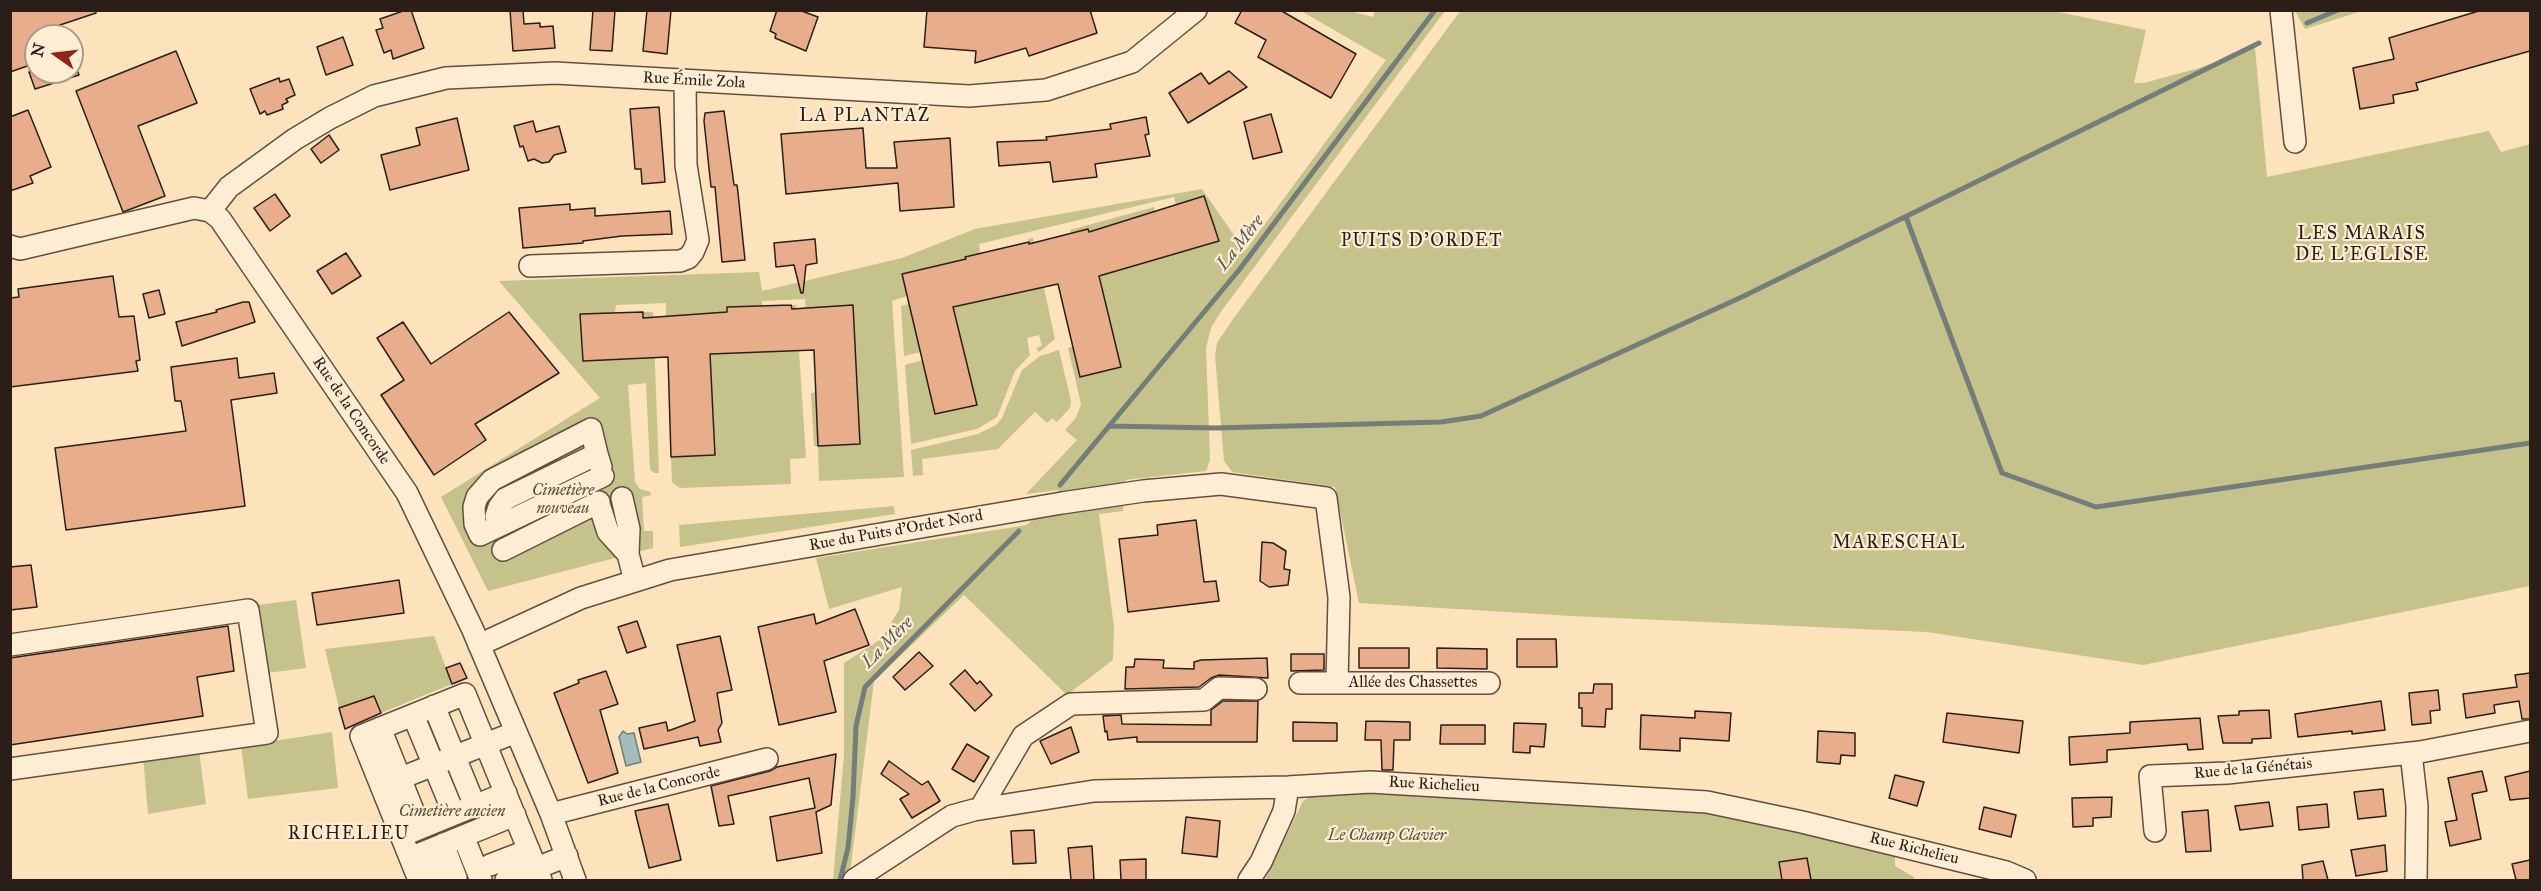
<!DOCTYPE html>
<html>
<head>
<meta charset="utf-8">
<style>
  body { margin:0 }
  #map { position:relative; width:2541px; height:891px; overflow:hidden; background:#fde3bb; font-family:"IM FELL Great Primer",serif }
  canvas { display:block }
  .frame { position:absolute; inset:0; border:12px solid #2b1e19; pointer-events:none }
  .north { position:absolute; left:24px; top:24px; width:60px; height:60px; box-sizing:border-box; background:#feedd3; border:2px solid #aa9a89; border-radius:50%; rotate:284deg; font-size:16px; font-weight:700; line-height:24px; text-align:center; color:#2b1e19 }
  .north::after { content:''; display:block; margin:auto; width:21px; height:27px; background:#8f2418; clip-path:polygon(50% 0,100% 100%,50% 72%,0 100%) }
</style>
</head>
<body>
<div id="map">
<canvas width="2541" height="891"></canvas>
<div class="frame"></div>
<div class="north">N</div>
</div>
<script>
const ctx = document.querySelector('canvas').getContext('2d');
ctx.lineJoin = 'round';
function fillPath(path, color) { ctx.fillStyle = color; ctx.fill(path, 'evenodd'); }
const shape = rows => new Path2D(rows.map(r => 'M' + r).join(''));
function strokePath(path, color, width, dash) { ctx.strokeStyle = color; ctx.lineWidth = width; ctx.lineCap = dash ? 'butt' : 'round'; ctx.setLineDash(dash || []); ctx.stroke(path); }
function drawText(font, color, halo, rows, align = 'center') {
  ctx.font = font + ' "IM FELL Great Primer",serif'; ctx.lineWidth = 4.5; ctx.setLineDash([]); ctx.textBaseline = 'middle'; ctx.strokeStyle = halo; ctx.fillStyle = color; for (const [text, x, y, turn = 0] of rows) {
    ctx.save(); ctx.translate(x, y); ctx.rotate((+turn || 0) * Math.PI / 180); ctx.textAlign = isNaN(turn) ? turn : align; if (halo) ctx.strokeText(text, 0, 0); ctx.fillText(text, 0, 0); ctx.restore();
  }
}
fillPath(shape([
  [1461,10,2053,11,2146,30,2134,83,2144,83,2199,68,2255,48,2267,177,2489,131,2501,152,2530,144,2530,586,2143,665,1927,632,1571,616,1359,603,1335,487,1232,472,1224,461,1215,356,1217,343,1233,319],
  [1301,11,1350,11,1373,17,1375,11,1445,11,1220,313,1211,328,1206,348,1210,460,1206,471,1125,480,1123,511,1099,514,1114,627,1113,660,1067,695,964,595,874,681,850,873,833,880,844,755,844,663,881,639,899,610,902,587,829,609,816,558,1027,525,1059,490,1026,494,1077,440,1065,430,1076,418,1081,404,1068,348,1073,346,1081,376,1121,367,1088,229,1071,233,1070,230,1154,207,1155,211,1176,205,1174,197,979,244,980,253,966,257,976,301,1039,288,1028,239,1033,238,1055,339,1039,352,1036,348,1042,346,1039,335,1027,338,1030,355,1015,371,997,417,977,429,911,444,905,365,923,360,977,404,943,265,907,296,892,301,904,477,819,481,818,446,814,446,811,393,816,392,818,446,860,444,853,305,813,308,813,329,807,329,805,299,762,301,762,306,727,308,729,353,793,350,791,305,796,305,806,458,790,459,791,484,680,488,672,482,671,457,715,454,708,313,666,316,666,303,616,305,615,313,581,314,583,361,644,358,643,312,653,312,659,473,654,473,650,469,646,383,628,385,635,482,640,489,650,492,651,495,642,497,644,531,653,531,653,548,488,591,441,497,600,398,499,281,759,272,762,291,902,258,975,229,1202,189,1245,251,1386,60],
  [2295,11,2362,11,2305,29],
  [909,304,921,352,904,356,901,306],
  [1059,350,1071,401,1070,408,1057,422,1052,418,1047,423,1035,412,998,449,922,459,923,475,913,476,911,450,978,434,996,425,1002,418,1022,370,1040,356],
  [894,506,895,514,680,547,679,525],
  [296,600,306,668,267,673,258,605],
  [434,636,452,684,381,713,374,696,339,708,325,649],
  [332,732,338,788,248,799,241,746],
  [199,751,206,804,148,814,143,756],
  [1369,791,1688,808,1895,852,1895,866,1914,877,1914,880,1265,880,1303,801,1313,795]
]), '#c5c28c');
const water = shape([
  [623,731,627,734,634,733,641,762,626,766,619,737,623,731]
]);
fillPath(water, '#a4bcba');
strokePath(water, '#747d7a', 1.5);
strokePath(shape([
  [2307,23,2338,10],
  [1906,217,2002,473,2096,507,2530,443],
  [1109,426,1215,428,1441,422,1481,416,1744,296,2259,43],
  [1060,485,1239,270,1435,10],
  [840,880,848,848,853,797,856,726,865,687,1019,531]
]), '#747d7a', 5);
const building = shape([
  [10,10,96,10,96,13,36,33,36,63,10,72,10,10],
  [406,10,411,10,424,48,393,59,391,50,384,53,376,30,383,28,380,19,406,10],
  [510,10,523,10,524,24,540,23,540,27,553,26,555,48,513,51,510,10],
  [593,10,615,10,612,51,590,50,593,10],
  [647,10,671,10,667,54,643,51,647,10],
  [777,10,799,10,818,17,806,51,775,38,776,34,770,31,777,10],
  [927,10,1090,10,1097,33,1029,56,1026,48,975,63,976,51,924,47,927,10],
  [1242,10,1280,10,1356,54,1331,98,1258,57,1266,40,1235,23,1242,10],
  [2482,10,2530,10,2530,51,2416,83,2418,90,2393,95,2394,103,2360,109,2353,68,2394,59,2389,38,2482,10],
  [343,37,353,65,326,75,317,47,343,37],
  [176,51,197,103,138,126,165,196,123,212,76,91,176,51],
  [1229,71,1247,87,1188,123,1169,93,1201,73,1209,84,1229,71],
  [29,72,78,72,79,75,35,89,29,72],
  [279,78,280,82,289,79,295,95,286,99,288,102,282,105,283,109,267,115,265,111,260,114,250,89,279,78],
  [659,107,665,182,642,184,641,169,635,169,630,109,659,107],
  [28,110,51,167,30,176,33,183,10,191,10,117,28,110],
  [724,111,734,185,737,185,738,193,745,260,722,262,715,187,711,187,704,121,705,113,724,111],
  [1271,114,1282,152,1253,159,1244,122,1271,114],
  [1146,117,1149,134,1145,135,1150,156,1095,164,1097,177,1053,182,1050,162,999,166,997,142,1047,140,1046,137,1111,129,1110,124,1146,117],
  [457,118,469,170,390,190,381,155,420,145,416,128,457,118],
  [533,121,536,132,559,126,566,152,554,155,549,162,542,163,534,159,528,161,523,146,520,147,514,126,533,121],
  [863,128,866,168,897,168,894,142,950,138,954,207,900,211,898,183,786,194,781,134,863,128],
  [329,135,339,150,321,163,311,149,329,135],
  [275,194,290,216,270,231,254,208,275,194],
  [1204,196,1219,241,1099,276,1121,367,1080,377,1058,284,953,307,977,405,935,414,902,274,966,259,965,257,1029,242,1029,244,1088,229,1089,232,1204,196],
  [570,204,570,210,595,208,595,216,670,211,672,234,622,236,583,241,583,243,523,248,519,208,570,204],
  [815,239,817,263,806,265,803,293,801,293,794,265,776,267,774,243,815,239],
  [346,253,361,276,332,294,317,271,346,253],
  [113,276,119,317,134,316,140,360,136,361,138,371,10,387,10,298,19,297,18,289,113,276],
  [159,290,165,314,149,318,143,294,159,290],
  [243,302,249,302,255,322,182,346,176,322,217,312,216,310,243,302],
  [791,305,792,309,853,305,860,444,818,446,814,350,710,354,715,455,671,457,668,357,583,361,580,314,643,312,643,318,727,312,727,307,791,305],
  [509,312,559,373,475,424,486,440,434,475,381,395,404,380,377,338,403,322,431,364,509,312],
  [237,358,239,378,274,373,277,393,231,400,245,506,66,530,55,448,186,431,181,401,175,401,171,367,237,358],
  [1196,520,1204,582,1216,581,1219,601,1128,612,1119,539,1158,535,1157,525,1196,520],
  [1262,542,1273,543,1286,551,1284,569,1290,570,1288,585,1269,587,1260,581,1262,542],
  [31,565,37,607,10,610,10,567,31,565],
  [399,580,404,613,317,625,312,593,399,580],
  [855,609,869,645,824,661,836,712,779,725,758,627,814,614,816,624,855,609],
  [637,621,646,647,627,653,618,627,637,621],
  [228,626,234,671,197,677,203,716,10,745,10,658,228,626],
  [720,636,732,690,717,693,722,723,718,730,721,742,700,746,698,737,644,749,639,728,666,722,668,731,695,721,677,645,720,636],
  [1517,639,1556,639,1557,667,1517,667,1517,639],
  [1359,648,1409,648,1409,668,1359,668,1359,648],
  [1437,648,1487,649,1487,669,1437,668,1437,648],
  [919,652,933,666,905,690,893,677,919,652],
  [1291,654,1324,654,1324,670,1291,671,1291,654],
  [1267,658,1268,678,1219,675,1211,678,1199,687,1125,689,1126,667,1134,667,1135,659,1164,660,1163,668,1194,669,1194,662,1201,660,1267,658],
  [460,663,467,678,452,684,446,668,460,663],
  [965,670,977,684,980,681,992,695,975,711,950,684,965,670],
  [606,671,618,704,600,710,618,773,588,783,554,693,579,683,578,680,606,671],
  [2530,673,2530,719,2522,719,2519,701,2494,705,2495,713,2466,718,2463,694,2517,687,2515,675,2530,673],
  [1594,684,1612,684,1612,709,1606,709,1605,727,1582,726,1582,708,1579,708,1579,693,1593,693,1594,684],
  [2438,690,2440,710,2430,711,2431,723,2412,725,2409,693,2438,690],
  [374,696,381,713,345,729,339,708,374,696],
  [1223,701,1258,701,1257,742,1137,742,1137,737,1108,740,1107,731,1105,732,1103,716,1121,715,1122,724,1211,725,1211,710,1223,701],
  [2381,701,2385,730,2352,734,2352,731,2298,737,2295,714,2381,701],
  [2269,710,2271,738,2252,739,2252,743,2223,743,2218,716,2239,715,2239,711,2269,710],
  [1695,711,1731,713,1729,741,1680,738,1680,751,1640,749,1641,715,1695,718,1695,711],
  [1947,713,2023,721,2019,753,1943,742,1947,713],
  [2200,718,2203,749,2188,750,2187,744,2107,750,2107,762,2070,765,2069,737,2130,733,2130,722,2200,718],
  [1366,721,1410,722,1410,740,1394,740,1393,770,1382,770,1381,740,1365,740,1366,721],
  [1293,722,1337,723,1337,741,1293,741,1293,722],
  [1514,723,1546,724,1544,747,1530,746,1530,753,1513,752,1514,723],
  [1441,725,1485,725,1485,744,1440,744,1441,725],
  [1071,727,1079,752,1051,764,1040,741,1071,727],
  [1818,731,1855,733,1855,756,1841,755,1840,764,1817,762,1818,731],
  [967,744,989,757,974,782,952,769,967,744],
  [836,754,831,805,816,812,822,853,777,861,770,817,815,808,809,778,728,796,734,824,719,826,711,786,770,771,777,767,836,754],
  [889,761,922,785,928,781,940,801,912,818,900,799,909,794,881,774,889,761],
  [2482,771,2487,791,2472,794,2481,839,2450,846,2445,822,2457,820,2448,778,2482,771],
  [2530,771,2530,798,2510,800,2505,777,2530,771],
  [1895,775,1924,782,1917,806,1889,798,1895,775],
  [2383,789,2386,816,2358,819,2354,792,2383,789],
  [2112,797,2111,817,2093,818,2093,826,2073,827,2072,798,2112,797],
  [2269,802,2273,826,2240,830,2235,806,2269,802],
  [668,804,681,860,649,868,635,811,668,804],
  [2327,804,2329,827,2299,830,2297,807,2327,804],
  [1984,807,2016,815,2011,837,1979,829,1984,807],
  [2208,810,2211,851,2186,852,2182,812,2208,810],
  [1186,817,1220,821,1217,857,1182,853,1186,817],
  [1034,830,1036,863,1013,864,1011,831,1034,830],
  [2385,845,2387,871,2356,876,2351,850,2385,845],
  [1092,846,1094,880,1071,880,1068,848,1092,846],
  [1807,858,1811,880,1782,880,1779,862,1807,858],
  [1146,859,1146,880,1121,880,1120,860,1146,859],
  [2530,860,2530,880,2516,880,2512,864,2530,860],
  [2323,861,2328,880,2303,880,2302,865,2323,861]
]);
fillPath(building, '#e8ae8c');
strokePath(building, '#2b1e19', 1.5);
const minor = shape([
  [2281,10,2295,142],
  [210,211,229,187,295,139,330,118,374,96,446,78,555,73,969,96,1046,90,1132,62,1196,10],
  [10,246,20,249,194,208,210,211,220,219,407,493,472,628,551,814,575,880],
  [530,266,680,261,688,258,693,252,698,240,686,165,685,80],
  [597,454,591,429,492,480,477,497,474,507,475,524,480,535,603,476],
  [622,498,629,529,628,554,635,581],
  [599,504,608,532,628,554],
  [499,526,496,516,499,507,505,499,597,454,601,467],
  [503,550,599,502],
  [10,645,248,610,267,733,10,769],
  [479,645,581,598,670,570,1062,503,1143,491,1221,484,1326,498,1339,597,1337,683],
  [1300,683,1489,683],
  [434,706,475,806],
  [413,715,454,814],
  [380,728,420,828],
  [2411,753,2417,806,2416,880],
  [381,786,516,732],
  [980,809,1023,736,1071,704,1204,700,1219,688,1256,689],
  [551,814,767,759],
  [2155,831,2150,776,2227,773,2420,752,2530,731],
  [401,836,506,793],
  [463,836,481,880],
  [443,844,456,878,448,880],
  [427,851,439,880],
  [410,858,515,815],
  [490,865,529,850],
  [419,880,361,736,465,694,541,880],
  [506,880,567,856],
  [854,880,952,816,974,810,1094,791,1288,787,1370,782,1707,802,1802,822,1957,860,2006,872,2025,880],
  [1249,880,1261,862,1284,811,1288,787]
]);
strokePath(minor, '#604f42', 24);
strokePath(minor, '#feedd3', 21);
drawText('16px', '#2b1e19', '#feedd3', [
  ["Rue Émile Zola",694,81,3],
  ["Rue de la Concorde",351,411,56],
  ["Rue du Puits d'Ordet Nord",896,531,-10],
  ["Allée des Chassettes",1413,683],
  ["Rue de la Génétais",2253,769,-5],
  ["Rue Richelieu",1434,785,3],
  ["Rue de la Concorde",659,787,-14],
  ["Rue Richelieu",1914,849,14]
]);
drawText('italic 16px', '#594f3c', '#feedd3', [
  ["Cimetière",563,491],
  ["nouveau",563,509],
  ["Cimetière ancien",452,812],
  ["Le Champ Clavier",1387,836]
]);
ctx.letterSpacing = '1.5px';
drawText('18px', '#2b1e19', '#feedd3', [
  ["LA PLANTAZ",865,117],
  ["LES MARAIS",2362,235],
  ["DE L'EGLISE",2362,256],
  ["PUITS D'ORDET",1422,242],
  ["MARESCHAL",1899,544],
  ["RICHELIEU",349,835]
]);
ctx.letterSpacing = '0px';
drawText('italic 18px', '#555551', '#feedd3', [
  ["La Mère",1241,243,-52],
  ["La Mère",888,643,-45]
]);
</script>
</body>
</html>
